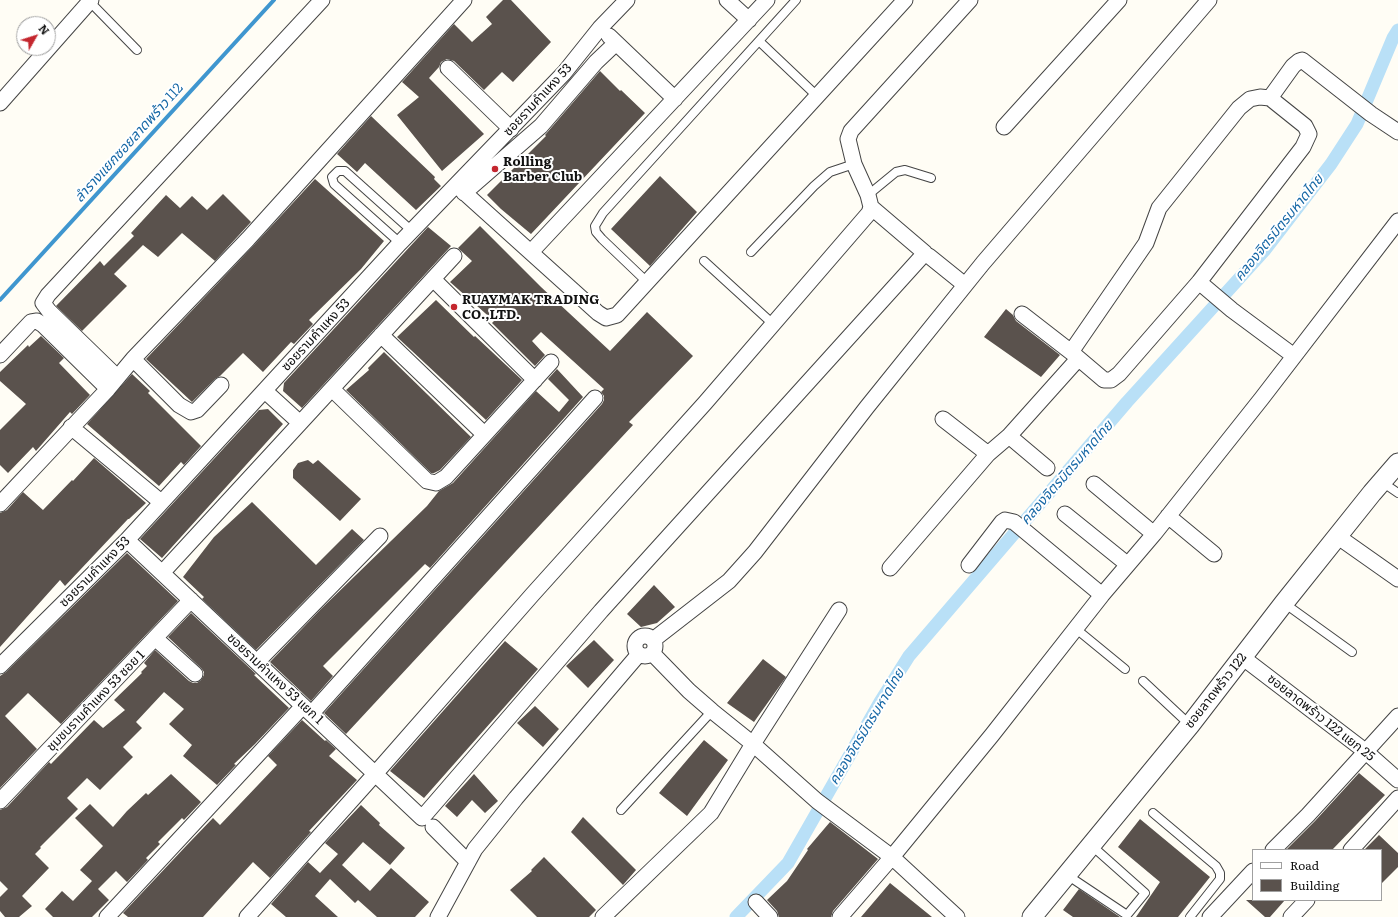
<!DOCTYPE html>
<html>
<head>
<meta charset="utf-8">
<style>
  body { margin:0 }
  #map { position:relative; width:1398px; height:917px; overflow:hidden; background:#fffdf5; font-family:Literata,serif }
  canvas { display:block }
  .legend { position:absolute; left:1252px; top:849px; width:130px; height:52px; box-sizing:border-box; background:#fff; border:1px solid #a0a0a0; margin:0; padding:5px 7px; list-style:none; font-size:12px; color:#111 }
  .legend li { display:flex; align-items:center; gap:8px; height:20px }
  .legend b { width:20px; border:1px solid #a0a0a0 }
  .north { position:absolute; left:16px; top:16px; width:40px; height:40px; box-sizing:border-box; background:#fff; border:1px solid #a0a0a0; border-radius:50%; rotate:51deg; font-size:11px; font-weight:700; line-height:16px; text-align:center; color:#111 }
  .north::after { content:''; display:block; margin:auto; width:14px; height:18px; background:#c4262e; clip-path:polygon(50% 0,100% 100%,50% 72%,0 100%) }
</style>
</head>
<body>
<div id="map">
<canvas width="1398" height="917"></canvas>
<ul class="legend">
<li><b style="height:5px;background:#fff"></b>Road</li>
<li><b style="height:11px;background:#5a524d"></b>Building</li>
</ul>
<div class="north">N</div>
</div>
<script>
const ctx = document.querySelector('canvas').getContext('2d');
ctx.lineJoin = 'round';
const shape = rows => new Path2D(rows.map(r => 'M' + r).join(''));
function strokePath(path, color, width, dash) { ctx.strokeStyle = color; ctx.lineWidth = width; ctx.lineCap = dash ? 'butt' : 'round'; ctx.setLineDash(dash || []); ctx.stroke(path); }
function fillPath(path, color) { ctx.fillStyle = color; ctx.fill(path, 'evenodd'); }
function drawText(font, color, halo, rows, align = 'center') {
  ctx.font = font + ' Literata,"Noto Sans Thai",serif'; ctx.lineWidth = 4; ctx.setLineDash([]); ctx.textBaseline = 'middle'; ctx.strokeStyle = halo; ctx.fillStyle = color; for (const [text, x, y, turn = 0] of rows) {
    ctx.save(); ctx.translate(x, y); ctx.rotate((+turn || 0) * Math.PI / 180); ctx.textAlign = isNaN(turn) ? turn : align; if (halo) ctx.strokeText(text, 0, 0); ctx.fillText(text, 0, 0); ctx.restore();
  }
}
strokePath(shape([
  [0,300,274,0]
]), '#3f96cf', 4);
strokePath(shape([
  [736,917,788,863,880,702,909,656,1127,402,1264,251,1331,164,1357,124,1393,38,1398,30]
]), '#b9e0f7', 13);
fillPath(shape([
  [503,0,511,0,551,42,513,82,502,72,484,90,454,61,447,59,441,62,439,67,429,78,484,134,442,171,397,115,419,97,402,82,454,24,472,42,492,24,486,17],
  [600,71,620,91,621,90,645,113,531,234,501,209,487,195,546,136,545,135],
  [371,116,435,177,434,179,441,186,416,210,365,163,357,172,337,154],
  [660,176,697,212,650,266,611,229],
  [315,179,384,241,361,269,309,320,313,324,294,344,291,342,263,372,243,353,220,376,215,379,192,402,146,359,254,245],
  [223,194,251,222,215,261,182,233,158,257,143,245,114,274,127,286,82,331,56,306,100,261,104,266,134,236,131,233,166,195,180,208,192,196,207,210],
  [480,226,541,287,610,351,647,312,693,356,629,422,633,425,346,734,324,713,602,404,604,400,604,396,601,392,604,389,541,332,532,341,545,355,535,366,492,323,494,321,450,282,472,261,458,248],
  [428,227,451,246,302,408,283,391,284,383],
  [436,300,474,337,475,336,522,380,486,420,397,337],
  [1006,309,1013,315,1016,321,1060,355,1041,377,984,337],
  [41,336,64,358,59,363,90,395,72,414,70,412,36,451,33,447,8,473,0,465,0,430,26,404,0,381,0,372,28,345,29,347],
  [384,352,471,437,440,470,434,473,431,473,346,390,369,370,368,368],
  [557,369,583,397,430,568,425,564,323,666,333,676,311,701,270,662,321,609,427,506,439,491,453,483,536,391,559,412,569,400,548,379],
  [132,374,150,391,148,393,201,446,184,465,181,462,159,486,87,424],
  [268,409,283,424,162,558,140,539,259,410],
  [94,458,146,503,129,519,128,519,65,586,60,580,0,647,0,513,7,510,23,492,43,510,72,480,73,481],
  [308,460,313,464,318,460,361,499,340,521,293,478,293,470,298,463],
  [252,502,316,565,352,529,364,540,256,650,202,599,204,597,183,577,214,537],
  [127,553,178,601,61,724,28,693,5,716,37,749,0,788,0,676,6,672],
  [654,585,675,607,657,623,641,627,627,614],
  [191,613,256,674,254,675,289,708,255,744,234,764,236,765,217,785,183,756,192,745,169,724,184,709,164,692,136,722,142,728,123,747,133,757,100,790,87,778,67,798,78,809,40,847,41,848,35,854,49,868,22,896,32,906,19,917,5,917,0,911,0,897,8,889,0,881,0,810,7,807,49,762,51,764,94,720,103,728,125,710,114,700,142,673,141,672,147,666,144,663,155,650,189,681,193,683,197,683,201,680,204,675,204,672,201,668,168,637],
  [594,640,614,660,588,688,566,666],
  [505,641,538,669,424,798,390,771],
  [763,659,786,677,754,722,727,703],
  [535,706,559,729,543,747,517,723],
  [302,720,325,741,326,740,336,749,329,756,357,780,309,831,311,832,270,878,253,862,203,917,128,917,123,913,187,845,213,818,220,825,277,765,268,756],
  [704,740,728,760,687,816,659,793],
  [1359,773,1385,795,1332,850,1286,850,1315,821],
  [171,774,201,802,184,820,182,818,158,842,160,844,146,858,148,860,127,882,116,871,98,889,109,900,92,917,53,917,45,909,62,891,73,901,92,881,80,870,103,846,75,818,90,804,113,827,127,811,146,793,148,795],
  [474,774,498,801,485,813,472,800,457,817,445,806],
  [361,805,380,823,379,825,405,848,390,865,363,842,342,865,370,891,391,868,429,902,415,917,377,917,358,900,355,903,330,879,315,896,338,917,286,917,271,904,308,862,320,873,338,854,325,843],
  [583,817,636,870,623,885,571,832],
  [1140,819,1210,877,1178,917,1136,917,1160,882,1118,847],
  [830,822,878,859,833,911,831,917,779,917,777,911,767,900,787,881,808,850,807,849],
  [1379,835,1398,853,1398,867,1381,884,1381,850,1364,850],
  [544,857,596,910,589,917,537,917,510,890,532,871,531,870],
  [890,883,932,917,861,917],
  [1079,889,1120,917,1073,917,1063,910],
  [1246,900,1285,900,1270,917,1265,917]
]), '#5a524d');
const service = shape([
  [90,2,137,50],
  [759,41,817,96],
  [868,195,896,172,905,170,931,178],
  [400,243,334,184,332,177,338,171,345,171,412,231],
  [751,252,814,186,830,172,854,164],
  [704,261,773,324],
  [647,282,602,239,596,232,595,226,603,213,796,0],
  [1382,482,1398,493],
  [1284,603,1352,652],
  [1075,628,1125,669],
  [1143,681,1190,725],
  [621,810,712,711],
  [1153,813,1216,866,1220,873,1220,879,1190,917],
  [1067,875,1127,915,1145,893,1091,845]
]);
const minor = shape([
  [727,0,749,20],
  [609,36,675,99],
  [448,68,511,129],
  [1270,98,1293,66,1299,61,1302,60,1371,114,1398,132],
  [0,103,91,0],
  [1004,127,1119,0],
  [457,186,598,313,606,318,617,315,905,0],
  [464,193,541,126,596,62,616,43],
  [531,252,767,0],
  [929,256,965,285],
  [433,279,535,380],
  [1199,282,1232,310,1294,356],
  [1022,314,1071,352,1104,380,1111,380,1119,374,1199,282,1303,147,1309,134,1305,126,1270,98,1260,97,1250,99,1239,108,1159,208,1146,243,1071,352],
  [381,335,484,434],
  [0,355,31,322,37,321,43,325,108,389],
  [133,359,179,405,191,412,197,410,221,385],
  [117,377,49,311,43,303,48,295,322,0],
  [332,389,427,481,436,483,446,477,551,362],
  [265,391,300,423],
  [943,419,988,454],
  [71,427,161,502],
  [1009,436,1047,468],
  [1094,484,1154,534],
  [0,504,108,389,133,359,248,239,464,0],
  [1065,514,1127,564],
  [1168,516,1214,554],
  [1337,536,1398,579],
  [127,540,422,818,601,611,925,253,871,207],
  [969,565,1002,522,1005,520,1014,522,1102,595],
  [890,568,988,454,1009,436,1078,359],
  [162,573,454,256],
  '635 646a10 10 0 1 1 20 0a10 10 0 1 1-20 0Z',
  [155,638,195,674],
  [653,640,729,581,755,552,867,407,983,263,1209,0],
  [652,653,689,691,712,711,753,744,817,801,892,857,957,917],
  [1242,657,1365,751,1398,780],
  [257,662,380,536],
  [0,666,127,540,400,243,564,73,600,28,627,0],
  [312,713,595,398],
  [0,801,191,600],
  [433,827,468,862],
  [1273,850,1308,815,1398,716],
  [1351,850,1398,798],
  [756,902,770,917],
  [107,917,303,706],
  [247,917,375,774,532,595,705,403,869,213,871,207,868,195,854,164,848,139,851,131,970,0],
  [438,917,475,849,516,798,639,654],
  [603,917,711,813,753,744,839,610],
  [840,917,892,857,992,735,1102,595,1154,534,1262,398,1398,221],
  [1210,917,1253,871],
  [1291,917,1307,900]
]);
const tertiary = shape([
  [1032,917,1190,725,1284,603,1372,493,1398,463]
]);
strokePath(service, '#444', 10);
strokePath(minor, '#444', 17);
strokePath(tertiary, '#444', 21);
strokePath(service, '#fff', 8);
strokePath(minor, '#fff', 15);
strokePath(tertiary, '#fff', 19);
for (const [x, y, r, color] of [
  [495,169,4,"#c4262e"],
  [454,307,4,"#c4262e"]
]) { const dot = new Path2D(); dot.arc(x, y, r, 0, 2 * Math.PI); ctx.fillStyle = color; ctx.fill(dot); strokePath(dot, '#fff', 1.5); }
drawText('13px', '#111', '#fff', [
  ["ซอยรามคำแหง 53",538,100,-47],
  ["ซอยรามคำแหง 53",316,335,-47],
  ["ซอยรามคำแหง 53",95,572,-45],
  ["ซอยรามคำแหง 53 แยก 1",275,679,43],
  ["ซอยลาดพร้าว 122",1216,691,-52],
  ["ชุมชนรามคำแหง 53 ซอย 1",96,701,-46],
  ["ซอยลาดพร้าว 122 แยก 25",1321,718,38]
]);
drawText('bold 13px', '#111', '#fff', [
  ["Rolling",503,162],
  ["Barber Club",503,177],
  ["RUAYMAK TRADING",462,300],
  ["CO.,LTD.",462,315]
], 'left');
drawText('italic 14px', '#1768a6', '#fff', [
  ["ลำรางแยกซอยลาดพร้าว 112",129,143,-48],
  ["คลองจิตรมิตรมหาดไทย",1279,228,-51],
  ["คลองจิตรมิตรมหาดไทย",1067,473,-49],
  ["คลองจิตรมิตรมหาดไทย",867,727,-59]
]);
</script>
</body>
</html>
